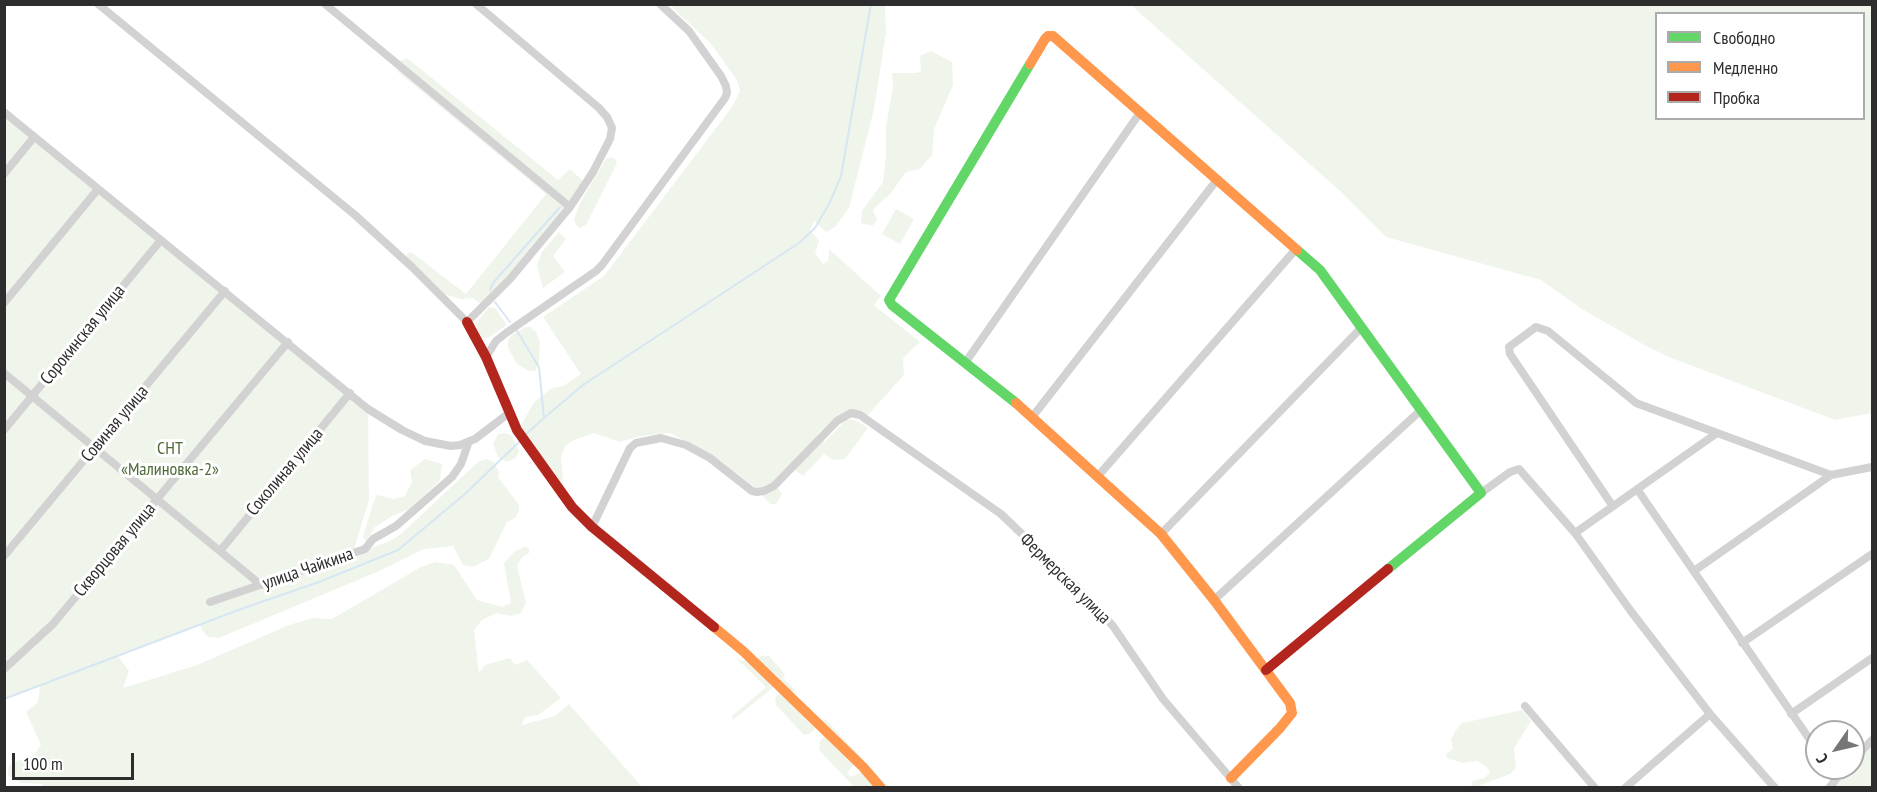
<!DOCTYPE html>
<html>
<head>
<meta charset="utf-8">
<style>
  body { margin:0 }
  #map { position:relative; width:1877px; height:792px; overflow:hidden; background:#fff; font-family:"PT Sans Narrow",sans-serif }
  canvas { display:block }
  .frame { position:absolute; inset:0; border:6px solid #2d2d2d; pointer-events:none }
  .legend { position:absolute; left:1655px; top:12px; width:210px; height:108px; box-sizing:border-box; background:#fff; border:2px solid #ababab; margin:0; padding:8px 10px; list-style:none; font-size:18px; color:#2d2d2d }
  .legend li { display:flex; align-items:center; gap:12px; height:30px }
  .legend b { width:30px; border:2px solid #ababab }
  .north { position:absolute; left:1805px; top:720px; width:60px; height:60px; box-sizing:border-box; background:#fff; border:2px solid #ababab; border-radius:50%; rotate:236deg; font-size:16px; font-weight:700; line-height:24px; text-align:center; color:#2d2d2d }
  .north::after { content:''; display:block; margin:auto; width:21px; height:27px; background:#767676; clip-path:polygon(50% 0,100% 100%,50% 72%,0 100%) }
  .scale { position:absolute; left:12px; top:753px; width:122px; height:27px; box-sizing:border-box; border:3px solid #2d2d2d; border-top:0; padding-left:8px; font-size:18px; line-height:21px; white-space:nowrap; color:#2d2d2d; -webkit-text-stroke:4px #fff; paint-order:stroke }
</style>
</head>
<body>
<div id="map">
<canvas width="1877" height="792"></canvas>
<div class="frame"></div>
<ul class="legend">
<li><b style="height:8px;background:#63d668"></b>Свободно</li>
<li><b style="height:8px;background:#ff974d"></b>Медленно</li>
<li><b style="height:8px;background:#b3261e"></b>Пробка</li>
</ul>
<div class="north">С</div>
<div class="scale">100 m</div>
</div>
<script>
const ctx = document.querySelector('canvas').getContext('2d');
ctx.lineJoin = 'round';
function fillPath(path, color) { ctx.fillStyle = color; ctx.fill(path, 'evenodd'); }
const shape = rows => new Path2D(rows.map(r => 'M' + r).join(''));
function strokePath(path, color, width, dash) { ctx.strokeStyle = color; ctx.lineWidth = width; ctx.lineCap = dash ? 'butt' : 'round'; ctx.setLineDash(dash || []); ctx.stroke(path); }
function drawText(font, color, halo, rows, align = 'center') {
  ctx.font = font + ' "PT Sans Narrow",sans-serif'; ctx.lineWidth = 6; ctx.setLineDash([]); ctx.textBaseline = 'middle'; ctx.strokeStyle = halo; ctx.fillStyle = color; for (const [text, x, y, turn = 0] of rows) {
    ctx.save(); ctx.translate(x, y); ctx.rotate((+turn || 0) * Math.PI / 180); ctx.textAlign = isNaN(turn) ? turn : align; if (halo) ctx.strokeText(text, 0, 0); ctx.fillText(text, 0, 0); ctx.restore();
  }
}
fillPath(shape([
  [672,5,885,5,886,33,874,109,849,208,835,227,826,232,814,221,810,230,819,241,815,253,823,264,828,261,829,249,881,296,874,305,920,342,903,358,904,375,866,417,851,410,835,418,816,435,824,442,845,421,851,419,859,422,868,428,845,459,833,460,824,454,803,476,790,466,774,482,782,494,776,504,770,504,756,488,717,458,670,433,641,436,620,442,594,433,574,440,565,446,561,457,563,478,560,481,522,430,522,423,534,402,552,388,563,386,581,374,543,317,604,276,732,107,740,91,737,80,711,44,673,8],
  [1131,5,1872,5,1872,413,1835,420,1669,357,1646,346,1582,309,1541,280,1386,237,1340,191],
  [1656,14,1864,14,1864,118,1656,118],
  [931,51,952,62,953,85,934,129,932,155,920,169,906,172,891,193,879,204,873,210,877,220,872,226,861,223,862,211,883,182,886,155,886,127,893,87,892,73,917,73,921,71,920,56],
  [407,58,558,180,570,169,584,182,572,201,509,278,482,303,479,303,473,298,461,299,443,294,407,259,407,254,411,252,466,294,546,194,397,71,398,62],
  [4,112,368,409,369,500,352,556,392,540,401,534,478,462,486,459,494,462,499,472,498,477,519,505,519,511,515,518,507,522,489,559,473,567,463,565,453,546,424,549,377,572,219,638,208,637,201,629,200,624,117,655,129,671,123,688,197,665,289,625,313,618,332,619,421,567,435,562,454,565,477,600,502,607,511,603,504,563,514,552,526,546,529,549,529,553,522,557,517,566,526,603,521,613,511,616,497,613,482,620,474,630,479,673,485,665,510,658,515,665,527,660,561,698,538,715,525,717,522,725,555,716,569,704,642,787,40,788,43,784,21,783,8,775,9,765,14,762,33,756,41,745,26,712,38,702,40,686,5,699],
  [611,157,615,159,617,163,586,225,580,228,576,225,574,219,581,201,606,159],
  [896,209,914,219,900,244,882,234],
  [559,232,566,239,553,256,565,272,543,288,537,266,542,252],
  [489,307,496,309,507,325,488,338,481,338,477,329,476,323],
  [525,327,530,327,536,332,540,342,539,363,535,371,529,371,517,364,508,348,508,341,512,335],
  [505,433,511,435,519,451,516,458,507,462,498,457,493,444,498,434],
  [425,459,442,464,440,480,412,508,392,516,375,527,366,541,363,537,372,506,377,495,394,499,405,496,412,482,410,470],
  [730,652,741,661,755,661,760,656,769,656,785,674,783,678,795,690,788,698,807,716,809,723,825,719,864,760,860,764,854,764,847,773,851,777,871,768,889,787,874,784,873,787,854,787,819,750,820,741,825,736,817,727,809,734,804,735,776,705,775,698,784,690,776,685,733,720,732,716,766,687],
  [1522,710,1531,721,1514,748,1516,768,1510,774,1475,787,1471,786,1473,781,1484,778,1490,772,1486,766,1477,761,1463,763,1447,758,1446,754,1453,749,1451,739,1456,730,1462,723],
  [1872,740,1872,787,1830,788,1847,768,1853,768,1853,762]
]), '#f0f5eb');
strokePath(shape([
  [490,290,493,283,560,207],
  [495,302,510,322],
  [517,331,539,367,544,418,525,435],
  [544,418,583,385,799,243,815,228,830,202,841,176,871,4],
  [4,699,241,609,319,582,398,550,466,493,519,442]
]), '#d6e6f2', 2);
strokePath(shape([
  [98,4,355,215,412,267,467,322,510,279,570,207,593,172,610,139,612,128,607,117,599,108,476,4],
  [325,4,570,207],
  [4,112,368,409,402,430,425,441,451,446,460,445,475,439,509,413],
  [4,174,34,137],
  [4,303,98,189],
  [486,357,496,341,506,333,596,271,602,265,725,98,727,93,726,86,721,76,689,31,660,4],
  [965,363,1139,114],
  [4,373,261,585],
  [1033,416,1216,181],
  [4,430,161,240],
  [1098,476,1296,249],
  [1637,489,1817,750],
  [1481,493,1510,472,1519,469,1575,533,1630,610,1710,714,1775,788],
  [1612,505,1510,354,1509,347,1536,327,1548,331,1636,403,1831,475,1872,467],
  [592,527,630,448,636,443,661,438,686,445,710,458,752,491,757,492,764,491,774,486,837,421,851,413,860,415,1001,514,1073,583,1113,626,1163,699,1239,788],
  [1575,533,1717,433],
  [1161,534,1362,327],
  [220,551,350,393],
  [4,556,225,291],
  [1694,571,1831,475],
  [1214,600,1421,410],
  [210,602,365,549,373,539,396,526,452,477,461,464,468,444],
  [1742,643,1872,554],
  [4,669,53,624,288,342],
  [1525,706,1595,788],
  [1791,714,1872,658],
  [1853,760,1872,740],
  [1830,768,1836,777],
  [1625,788,1710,714],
  [1829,788,1845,768]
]), '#d2d2d2', 8);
strokePath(shape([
  [1297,250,1320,270,1481,493,1388,569],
  [1016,403,892,305,889,300,1030,64]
]), '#63d668', 10);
strokePath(shape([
  [1030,64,1045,39,1048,36,1053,36,1297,250],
  [1016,403,1161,534,1214,600,1290,703,1292,713,1280,728,1231,778],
  [714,627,743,651,863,767,881,788]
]), '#ff974d', 10);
strokePath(shape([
  [467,322,486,357,517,430,572,507,592,527,714,627],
  [1266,670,1388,569]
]), '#b3261e', 10);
drawText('18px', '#2d2d2d', '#fff', [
  ["Сорокинская улица",83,335,-51],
  ["Совиная улица",115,424,-50],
  ["Соколиная улица",285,472,-50],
  ["Скворцовая улица",115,550,-50],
  ["улица Чайкина",308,569,-19],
  ["Фермерская улица",1065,579,45]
]);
drawText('18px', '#4e6a39', '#fff', [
  ["СНТ",170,449],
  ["«Малиновка-2»",170,470]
]);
</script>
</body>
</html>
